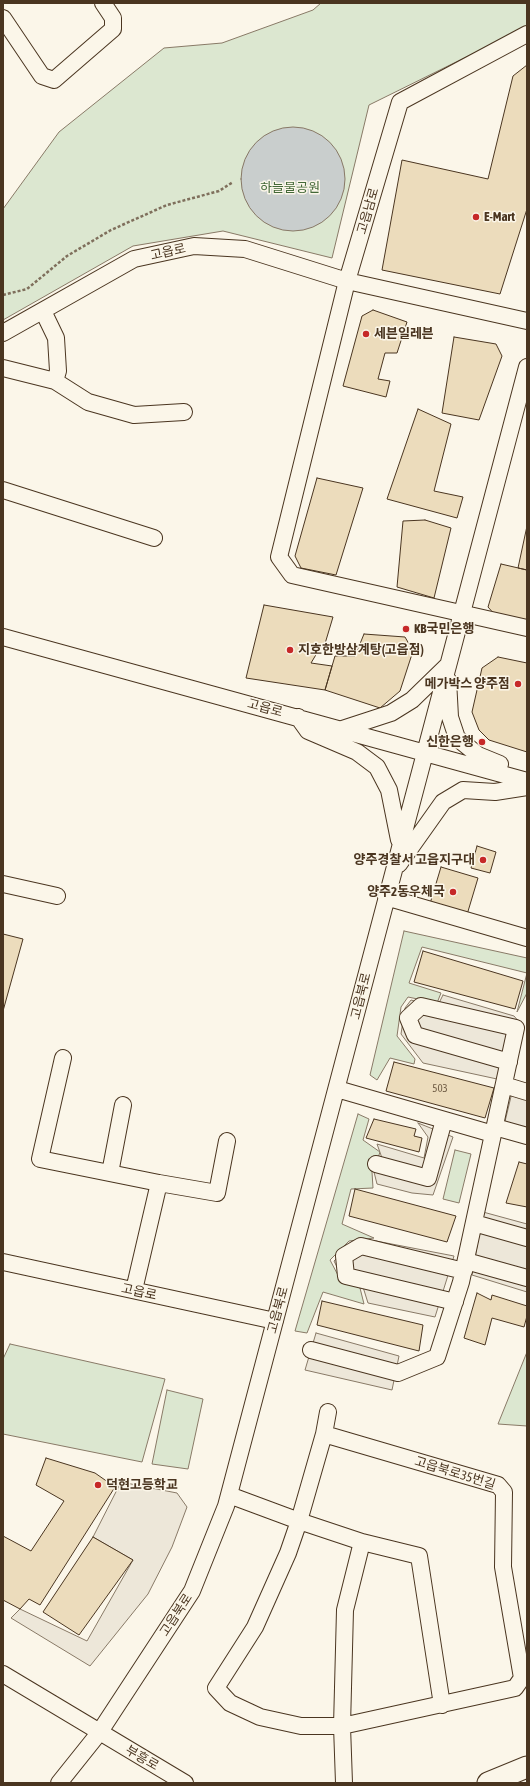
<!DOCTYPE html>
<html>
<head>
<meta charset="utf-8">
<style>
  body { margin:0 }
  #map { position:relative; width:530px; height:1786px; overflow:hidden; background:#fbf6e9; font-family:"Asap Condensed",sans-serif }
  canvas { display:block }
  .frame { position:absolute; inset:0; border:4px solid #4a3520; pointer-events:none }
</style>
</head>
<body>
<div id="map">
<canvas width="530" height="1786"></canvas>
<div class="frame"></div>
</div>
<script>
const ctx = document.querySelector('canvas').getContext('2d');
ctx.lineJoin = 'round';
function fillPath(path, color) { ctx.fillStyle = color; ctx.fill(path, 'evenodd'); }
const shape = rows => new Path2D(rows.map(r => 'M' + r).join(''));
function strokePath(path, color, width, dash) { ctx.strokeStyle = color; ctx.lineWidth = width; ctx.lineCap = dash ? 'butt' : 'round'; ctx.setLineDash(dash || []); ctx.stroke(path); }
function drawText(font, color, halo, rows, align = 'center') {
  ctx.font = font + ' "Asap Condensed","Noto Sans KR",sans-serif'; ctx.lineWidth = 3; ctx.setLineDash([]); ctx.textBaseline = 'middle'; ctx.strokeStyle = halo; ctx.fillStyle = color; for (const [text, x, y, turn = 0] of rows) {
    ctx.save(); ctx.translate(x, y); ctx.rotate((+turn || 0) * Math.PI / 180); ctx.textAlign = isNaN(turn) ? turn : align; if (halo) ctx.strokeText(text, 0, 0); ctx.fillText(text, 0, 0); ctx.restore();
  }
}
const green = shape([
  [321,3,527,3,527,27,369,105,332,258,223,231,133,246,3,320,3,209,59,132,164,48,222,43,313,10,321,3],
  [404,931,527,958,527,993,517,1012,527,973,422,947,409,983,441,993,437,1003,408,997,401,1007,397,1036,415,1059,414,1064,390,1058,377,1080,370,1075,404,931],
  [358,1114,369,1119,363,1140,380,1152,378,1158,368,1164,372,1172,373,1188,351,1189,342,1224,374,1238,349,1241,330,1260,340,1279,360,1288,364,1304,323,1292,307,1333,295,1331,358,1114],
  [455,1150,471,1154,459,1203,443,1199,455,1150],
  [10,1344,165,1379,142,1462,3,1434,3,1359,10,1344],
  [527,1352,527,1426,498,1424,527,1352],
  [167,1390,203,1399,188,1469,152,1464,167,1390]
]);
fillPath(green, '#dce7d0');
strokePath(green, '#887966', 1);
const parking = shape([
  [443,995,514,1016,521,1024,514,1068,497,1079,423,1063,401,1034,405,1008,411,1000,437,1007,443,995],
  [515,1080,527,1084,527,1141,502,1134,515,1080],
  [418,1123,453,1137,433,1195,412,1193,377,1184,372,1164,382,1158,377,1144,424,1158,428,1137,418,1123],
  [483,1212,527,1224,527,1292,472,1275,483,1212],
  [376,1241,454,1256,435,1317,368,1303,363,1287,342,1277,334,1261,351,1244,376,1241],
  [316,1333,399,1356,392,1390,305,1370,316,1333],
  [121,1482,177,1493,187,1507,172,1547,148,1594,90,1666,11,1618,20,1609,87,1641,133,1560,93,1537,121,1482]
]);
fillPath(parking, '#ede7d9');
strokePath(parking, '#887966', 1);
const water = shape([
  '241 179a52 52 0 1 1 104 0a52 52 0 1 1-104 0Z'
]);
fillPath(water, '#c9cecd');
strokePath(water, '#887966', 1);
const building = shape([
  [527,65,527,209,500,294,382,270,402,160,488,179,513,76,527,65],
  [373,310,407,322,397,353,385,353,378,379,390,381,386,397,343,386,362,316,373,310],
  [454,337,496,344,502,356,479,420,442,413,454,337],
  [418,409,451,424,434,491,463,497,457,518,387,499,418,409],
  [317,478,363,488,336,575,301,568,295,556,317,478],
  [425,520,451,528,434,598,397,587,403,521,425,520],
  [527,526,527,570,518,568,527,526],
  [501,564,527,570,527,624,496,616,488,607,501,564],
  [264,605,333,617,324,647,301,644,303,652,317,653,311,663,332,666,325,690,246,678,264,605],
  [364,634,405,637,413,651,400,691,380,708,325,690,335,656,355,656,364,634],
  [498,657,527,663,527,752,489,740,479,730,472,712,482,668,498,657],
  [477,846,496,852,490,873,471,868,477,846],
  [441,867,478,878,466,918,429,907,441,867],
  [3,934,23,939,3,1011,3,934],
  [423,951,523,981,515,1009,414,982,423,951],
  [394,1062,494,1088,485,1118,386,1091,394,1062],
  [374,1119,416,1129,414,1136,422,1138,419,1152,366,1138,374,1119],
  [519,1162,527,1164,527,1207,506,1203,519,1162],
  [355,1189,456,1216,447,1242,349,1216,355,1189],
  [477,1293,491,1300,492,1295,527,1306,527,1316,524,1327,492,1318,485,1345,464,1338,477,1293],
  [322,1301,423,1325,419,1351,317,1325,322,1301],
  [46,1458,95,1473,115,1487,40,1605,29,1599,20,1609,3,1600,3,1536,31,1551,64,1501,36,1485,46,1458],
  [93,1537,133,1560,79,1635,43,1612,93,1537]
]);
fillPath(building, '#ecdcbc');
strokePath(building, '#4a3520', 1);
const minor = shape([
  [3,18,42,76,54,80,113,29,113,18,103,3],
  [527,34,400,102,347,281,279,557,292,575,527,628],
  [3,333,134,259,194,246,245,249,347,281,527,321],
  [3,368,55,381,58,371,56,338,43,311],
  [55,381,88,402,134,415,184,412],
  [3,490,154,538],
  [3,637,527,781],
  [448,680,450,717,457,738,478,755,500,764],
  [298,717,308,731,357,752,377,767,389,790,399,840],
  [342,729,391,713,412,700,448,665],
  [399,864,443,802,463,790,495,792,527,787],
  [3,884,57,896],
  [386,897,527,938],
  [63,1058,40,1159,159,1183,134,1290],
  [504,1085,527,1092],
  [337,1089,493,1134],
  [495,1127,527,1136],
  [376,1164,428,1178,444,1120],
  [110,1173,123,1105],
  [159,1183,217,1193,227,1141],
  [474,1223,527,1238],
  [466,1261,527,1278],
  [3,1262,275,1321],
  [455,1302,346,1276,344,1256,361,1246,464,1271],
  [311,1350,398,1373,437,1357,461,1282,516,1028,421,1006,408,1018,415,1035,509,1062],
  [328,1412,324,1434,299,1521,362,1542,419,1556,442,1705],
  [229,1495,299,1521,288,1553,255,1627,216,1688,230,1703,260,1717,301,1726,342,1726,515,1688,522,1678,503,1567,504,1492,498,1485,324,1434],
  [3,1674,185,1783],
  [59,1783,99,1733,192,1591,226,1506,527,367],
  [344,1783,342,1726,345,1610,362,1542]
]);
const major = shape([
  [488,1783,527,1767]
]);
strokePath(minor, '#4a3520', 18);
strokePath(major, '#4a3520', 23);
strokePath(shape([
  [3,295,27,289,67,256,111,230,167,205,219,191,233,182]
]), '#7f6f5c', 2.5, [3, 2]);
strokePath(minor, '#fbf6e9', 16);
strokePath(major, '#fbf6e9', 21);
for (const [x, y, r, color] of [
  [476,217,4,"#c62828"],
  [366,334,4,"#c62828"],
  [406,629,4,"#c62828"],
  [290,650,4,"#c62828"],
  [518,684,4,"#c62828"],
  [482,742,4,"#c62828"],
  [483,860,4,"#c62828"],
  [453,892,4,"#c62828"],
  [98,1485,4,"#c62828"]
]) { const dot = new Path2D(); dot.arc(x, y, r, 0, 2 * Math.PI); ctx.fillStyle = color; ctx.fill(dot); strokePath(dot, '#fbf6e9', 1.5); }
drawText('11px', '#725f47', null, [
  ["503",440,1089]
]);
drawText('13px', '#436837', '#fbf6e9', [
  ["하늘물공원",290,188]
]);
drawText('13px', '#4a3520', '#fbf6e9', [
  ["고읍남로",368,211,-74],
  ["고읍로",168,252,-13],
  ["고읍로",265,708,15],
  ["고읍북로",361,996,-76],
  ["고읍로",139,1292,12],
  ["고읍북로",278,1310,-75],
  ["고읍북로35번길",455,1473,17],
  ["고읍북로",176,1615,-57],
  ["부흥로",142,1758,30]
]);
drawText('bold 13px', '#4a3520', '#fbf6e9', [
  ["E-Mart",484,217],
  ["세븐일레븐",374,334],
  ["KB국민은행",414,629],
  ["지호한방삼계탕(고읍점)",298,650],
  ["메가박스 양주점",510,684,"right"],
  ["신한은행",474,742,"right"],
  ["양주경찰서 고읍지구대",475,860,"right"],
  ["양주2동우체국",445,892,"right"],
  ["덕현고등학교",106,1485]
], 'left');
</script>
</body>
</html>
